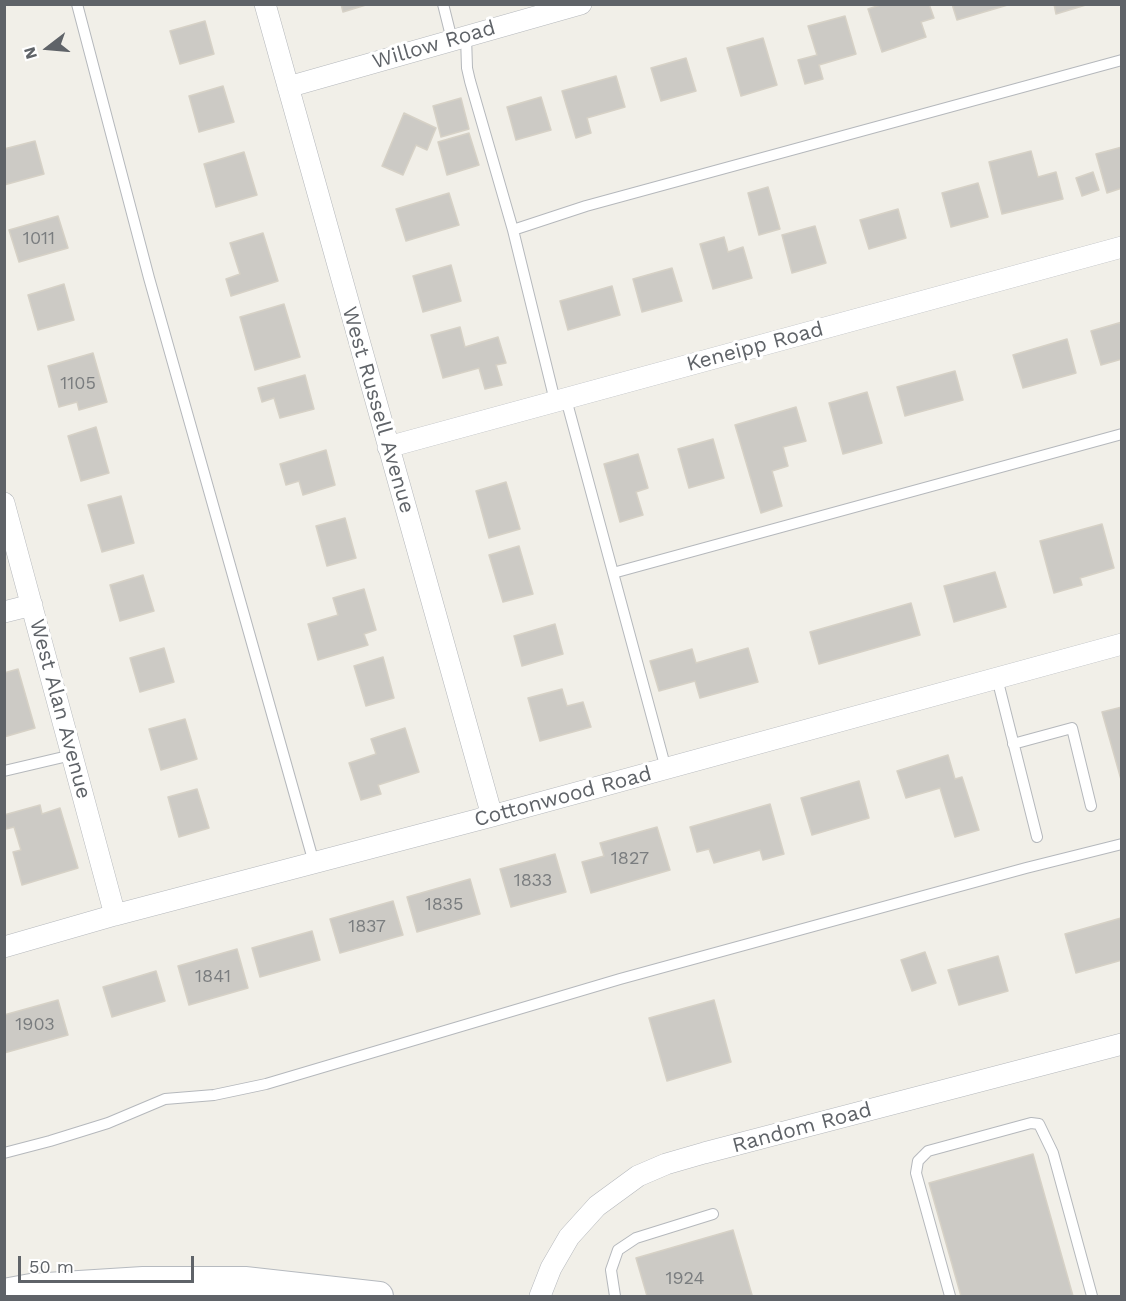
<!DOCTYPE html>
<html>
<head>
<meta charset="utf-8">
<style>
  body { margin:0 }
  #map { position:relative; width:1126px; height:1301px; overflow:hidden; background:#f1efe8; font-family:"Work Sans",sans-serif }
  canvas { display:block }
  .frame { position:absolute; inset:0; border:6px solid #5f6368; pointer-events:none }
  .north { position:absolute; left:18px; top:18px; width:60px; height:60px; -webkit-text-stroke:4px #fff; paint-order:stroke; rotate:254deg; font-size:16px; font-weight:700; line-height:24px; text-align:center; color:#5f6368 }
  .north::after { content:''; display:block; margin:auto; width:21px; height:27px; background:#5f6368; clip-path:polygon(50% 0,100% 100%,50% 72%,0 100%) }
  .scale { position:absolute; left:18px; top:1256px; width:176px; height:27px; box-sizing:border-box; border:3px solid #5f6368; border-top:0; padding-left:8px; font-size:18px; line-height:21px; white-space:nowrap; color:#5f6368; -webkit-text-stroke:4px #fff; paint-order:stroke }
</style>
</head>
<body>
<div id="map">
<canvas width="1126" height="1301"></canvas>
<div class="frame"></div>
<div class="north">N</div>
<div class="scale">50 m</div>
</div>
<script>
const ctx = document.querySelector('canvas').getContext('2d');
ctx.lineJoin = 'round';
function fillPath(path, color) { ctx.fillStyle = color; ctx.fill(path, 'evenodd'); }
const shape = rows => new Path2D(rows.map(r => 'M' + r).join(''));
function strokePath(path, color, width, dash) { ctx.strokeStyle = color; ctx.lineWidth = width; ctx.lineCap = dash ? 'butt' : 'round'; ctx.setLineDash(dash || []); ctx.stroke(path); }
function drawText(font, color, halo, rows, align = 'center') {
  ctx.font = font + ' "Work Sans",sans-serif'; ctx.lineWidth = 6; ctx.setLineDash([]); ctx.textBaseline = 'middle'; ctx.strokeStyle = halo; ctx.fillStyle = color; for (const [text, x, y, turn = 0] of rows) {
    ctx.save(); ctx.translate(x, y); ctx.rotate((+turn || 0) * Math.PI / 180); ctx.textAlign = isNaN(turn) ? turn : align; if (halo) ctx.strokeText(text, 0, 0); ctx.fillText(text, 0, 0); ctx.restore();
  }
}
const building = shape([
  [341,4,369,4,343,12,341,4],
  [883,4,929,4,934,18,921,22,926,37,882,52,868,9,883,4],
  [952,4,1011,4,957,20,952,4],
  [1054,4,1089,4,1056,14,1054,4],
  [845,16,856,54,819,65,823,79,805,84,798,60,817,55,808,26,845,16],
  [205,21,214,54,180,64,170,31,205,21],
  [763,38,777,85,741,96,727,48,763,38],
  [686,58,696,91,661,101,651,68,686,58],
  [616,76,625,107,587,118,591,133,576,138,562,91,616,76],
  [223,86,234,122,199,132,189,96,223,86],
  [541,97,551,130,516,140,507,107,541,97],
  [461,98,469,129,441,137,433,106,461,98],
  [404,113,436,128,427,150,416,145,403,175,382,166,404,113],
  [469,133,479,165,447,175,438,142,469,133],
  [35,141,44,174,4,185,4,149,35,141],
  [1122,147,1122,188,1107,193,1096,154,1122,147],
  [1031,151,1038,177,1056,172,1063,199,1002,214,989,162,1031,151],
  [244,152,257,195,216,207,204,164,244,152],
  [1093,172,1099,190,1082,196,1076,178,1093,172],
  [978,183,988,217,951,227,942,193,978,183],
  [768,187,780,229,759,235,748,193,768,187],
  [449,193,459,225,406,241,396,209,449,193],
  [898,209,906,238,869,249,860,220,898,209],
  [58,216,68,248,19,262,9,230,58,216],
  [815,226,826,263,792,273,782,235,815,226],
  [263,233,278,281,231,296,226,279,240,274,230,243,263,233],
  [724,237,728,252,743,247,752,278,713,289,700,244,724,237],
  [451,265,461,301,423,312,413,276,451,265],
  [672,268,682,301,642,312,633,279,672,268],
  [64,284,74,320,38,330,28,295,64,284],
  [612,286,620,315,568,330,560,301,612,286],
  [284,304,300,357,255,370,240,317,284,304],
  [1122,322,1122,359,1101,365,1091,331,1122,322],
  [460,327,465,347,498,337,506,363,496,365,502,385,485,389,479,368,443,378,431,335,460,327],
  [1067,339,1076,373,1023,388,1013,355,1067,339],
  [93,353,107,402,79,410,77,402,59,407,48,366,93,353],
  [955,371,963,400,905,416,897,387,955,371],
  [305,375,314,409,280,418,274,398,262,402,258,388,305,375],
  [867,392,882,443,843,454,829,403,867,392],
  [796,407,806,441,783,447,788,466,772,471,782,506,761,513,735,425,796,407],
  [96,427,109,473,81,481,68,436,96,427],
  [713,439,724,478,689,488,678,449,713,439],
  [326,450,335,485,303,495,299,481,286,485,280,464,326,450],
  [638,454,648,488,636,492,643,515,620,522,604,464,638,454],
  [506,482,520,529,489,538,476,491,506,482],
  [121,496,134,543,102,552,88,505,121,496],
  [345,518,356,558,327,566,316,526,345,518],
  [1102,524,1114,568,1080,578,1082,585,1054,593,1040,541,1102,524],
  [519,546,533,594,503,602,489,555,519,546],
  [995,572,1006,607,954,622,944,586,995,572],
  [143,575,154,611,120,621,110,585,143,575],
  [364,589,376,630,364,634,368,645,318,660,308,624,338,615,333,598,364,589],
  [911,603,920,635,819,664,810,632,911,603],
  [555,624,563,654,522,666,514,636,555,624],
  [164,648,174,682,140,692,130,658,164,648],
  [748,648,758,682,700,698,695,681,659,691,650,661,692,649,696,663,748,648],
  [383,657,394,698,366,706,354,666,383,657],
  [18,669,35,728,4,737,4,673,18,669],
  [562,689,567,706,583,702,591,727,540,741,528,698,562,689],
  [1122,707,1122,783,1102,712,1122,707],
  [185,719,197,759,161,770,149,729,185,719],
  [405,728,419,772,378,785,381,794,361,800,349,763,376,754,371,739,405,728],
  [948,755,955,779,962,777,979,830,955,837,940,788,906,798,897,771,948,755],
  [859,781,869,818,812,835,801,798,859,781],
  [197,789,209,828,179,837,168,797,197,789],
  [770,804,784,854,763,860,760,850,714,863,709,849,697,852,690,827,770,804],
  [40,805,42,814,60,808,78,868,22,885,13,852,21,850,14,827,6,829,4,815,40,805],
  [657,827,670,870,591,893,582,862,604,856,600,843,657,827],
  [555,854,566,892,511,907,500,869,555,854],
  [470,879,480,914,417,932,407,897,470,879],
  [393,901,403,935,340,953,330,919,393,901],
  [1121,918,1122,960,1076,973,1065,934,1121,918],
  [312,931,320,960,260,977,252,948,312,931],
  [237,949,248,988,189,1005,178,966,237,949],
  [925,952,936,983,912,991,901,960,925,952],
  [998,956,1008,991,959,1005,948,970,998,956],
  [156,971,165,1001,112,1017,103,987,156,971],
  [58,1000,68,1035,4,1053,4,1015,58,1000],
  [714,1000,731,1062,667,1081,649,1018,714,1000],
  [1033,1154,1073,1296,961,1296,929,1183,1033,1154],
  [733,1230,752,1295,647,1296,636,1258,733,1230]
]);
fillPath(building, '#cccac5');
strokePath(building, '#d6d1c6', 1.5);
const service = shape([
  [77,4,149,278,314,863],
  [443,4,452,40],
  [466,36,467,68,470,81,513,230],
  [566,399,666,769],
  [555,401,513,230,586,206,1122,60],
  [613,573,1122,434],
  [997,678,1037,837],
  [1013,744,1072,728,1091,806],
  [4,771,72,755],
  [4,1153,50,1141,108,1123,165,1099,214,1095,266,1084,620,979,1026,868,1122,844],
  [615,1296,611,1270,618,1250,636,1238,713,1214],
  [950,1296,916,1173,918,1161,928,1151,1031,1123,1039,1124,1053,1153,1092,1296]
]);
const minor = shape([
  [265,4,492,816],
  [288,87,581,4],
  [388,447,1122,247],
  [4,503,115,915],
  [4,612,32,605],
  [4,947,115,915,492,816,1122,644],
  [540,1296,551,1268,569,1237,597,1206,638,1176,666,1164,704,1153,1122,1044]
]);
const secondary = shape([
  [4,1293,31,1288,143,1281,245,1281,379,1296]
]);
strokePath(service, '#b5b8bc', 12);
strokePath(minor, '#b5b8bc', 22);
strokePath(secondary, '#b6babf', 30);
strokePath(service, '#fff', 10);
strokePath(minor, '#fff', 21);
strokePath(secondary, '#fff', 28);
drawText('18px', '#7a7d7f', null, [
  ["1011",39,239],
  ["1105",78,384],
  ["1827",630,859],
  ["1833",533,881],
  ["1835",444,905],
  ["1837",367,927],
  ["1841",213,977],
  ["1903",35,1025],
  ["1924",685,1279]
]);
drawText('21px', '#5f6368', '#fff', [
  ["Willow Road",434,45,-16],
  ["Keneipp Road",755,347,-15],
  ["West Russell Avenue",378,410,74],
  ["West Alan Avenue",60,709,75],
  ["Cottonwood Road",563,797,-15],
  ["Random Road",802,1128,-15]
]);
</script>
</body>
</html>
